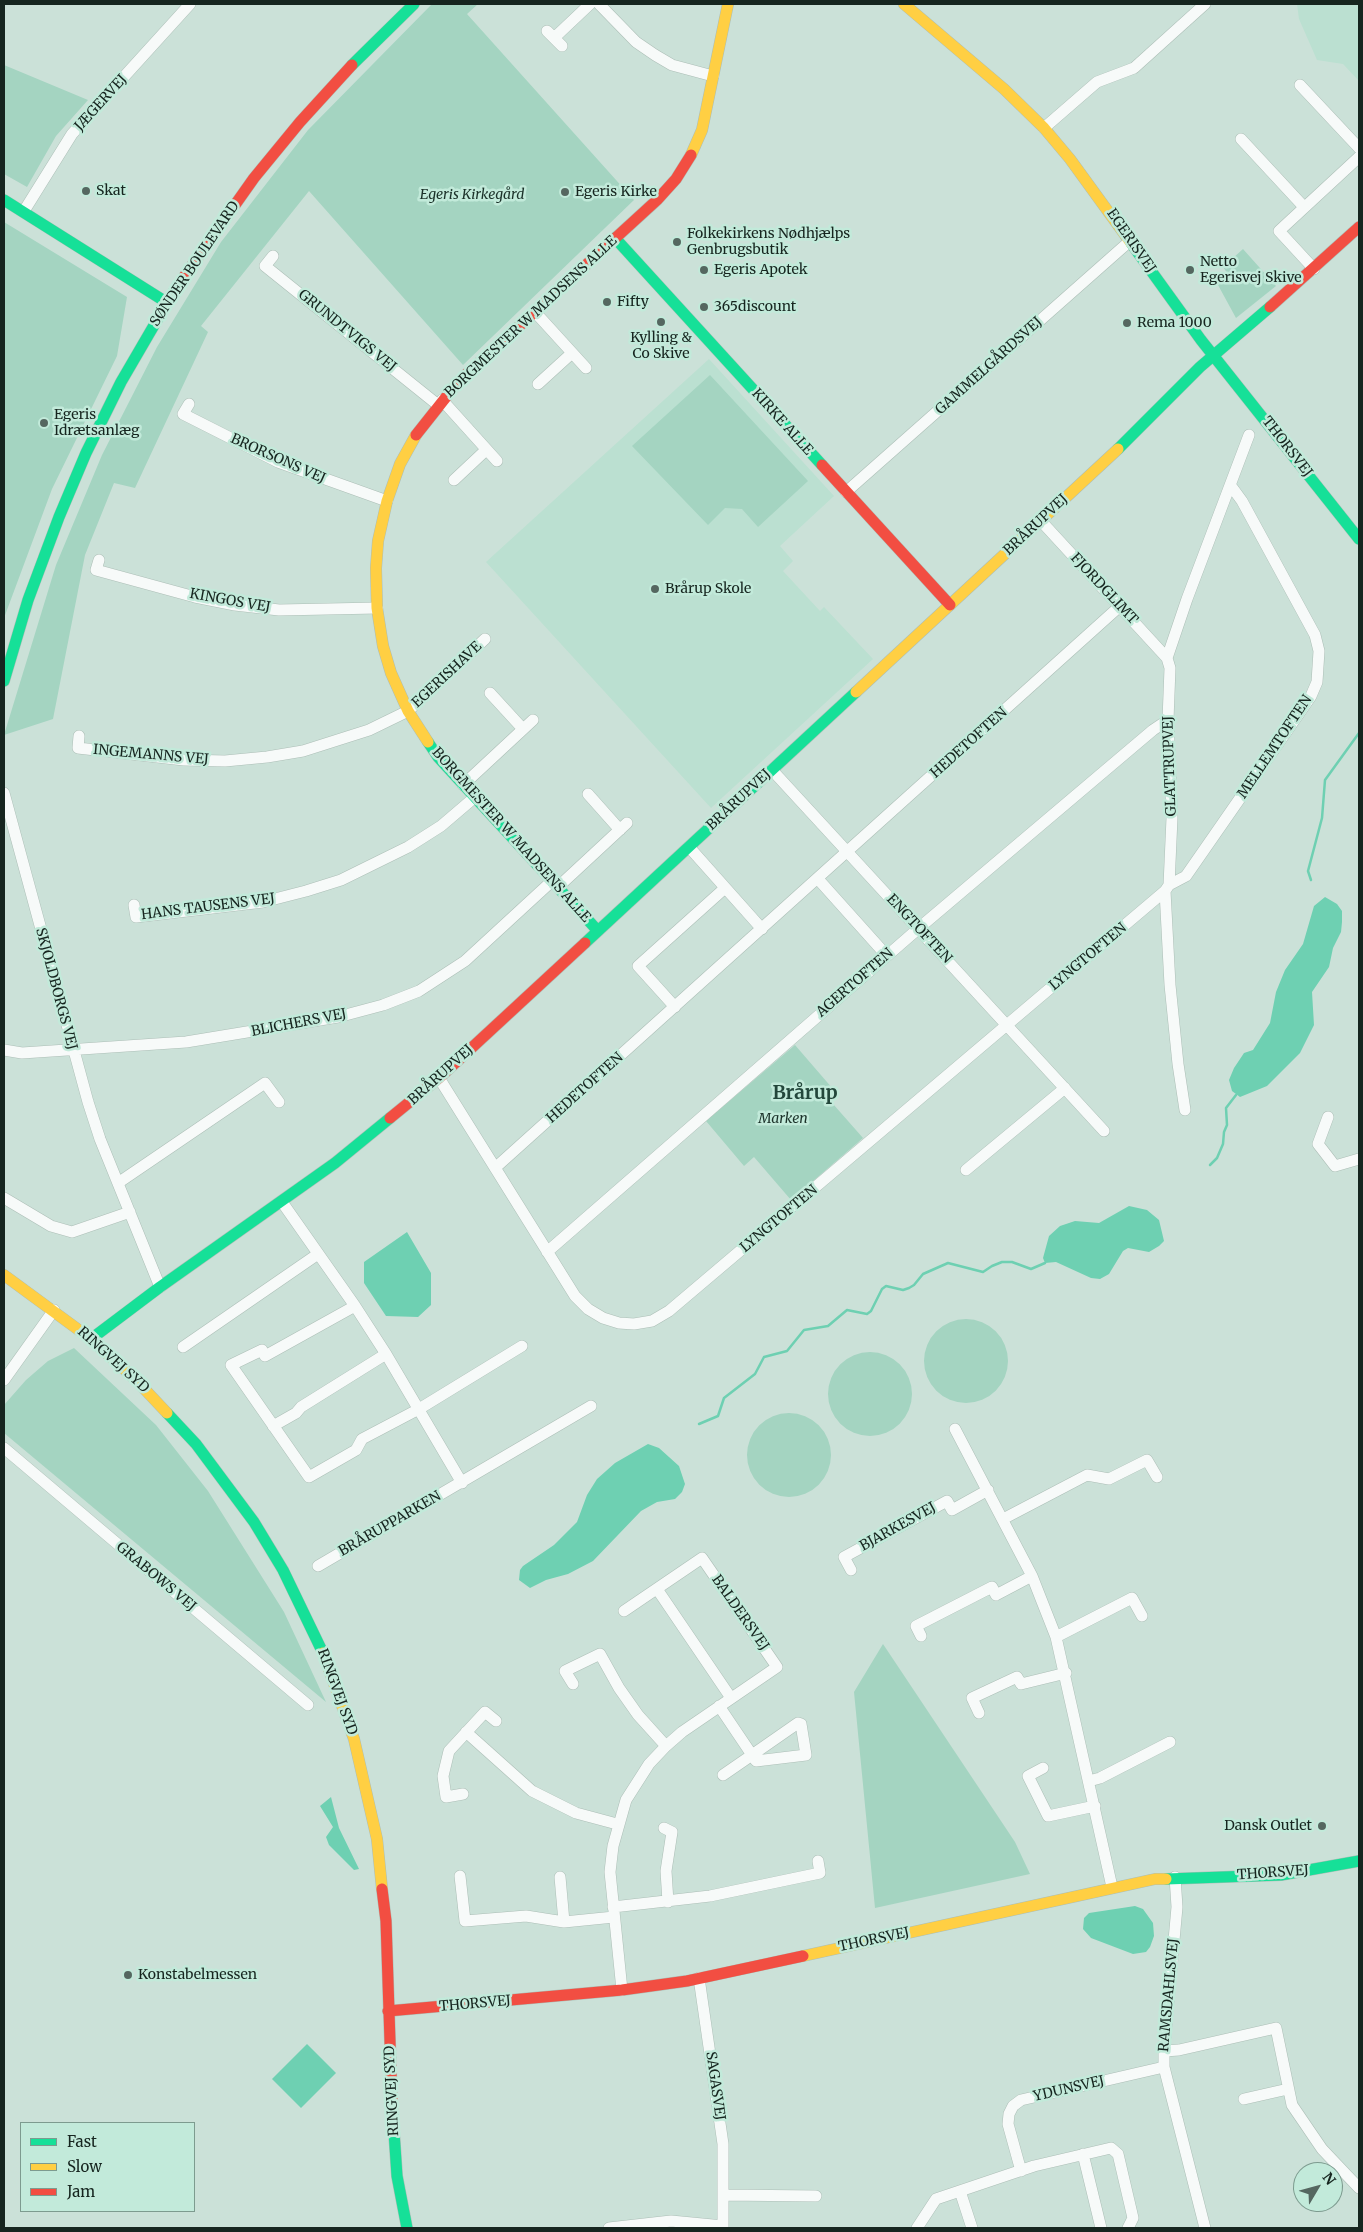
<!DOCTYPE html>
<html>
<head>
<meta charset="utf-8">
<style>
  body { margin:0 }
  #map { position:relative; width:1363px; height:2232px; overflow:hidden; background:#cbe1d8; font-family:Merriweather,serif }
  canvas { display:block }
  .frame { position:absolute; inset:0; border:5px solid #16251f; pointer-events:none }
  .legend { position:absolute; left:20px; top:2122px; width:175px; height:90px; box-sizing:border-box; background:#c2eada; border:1px solid #7d9b8f; margin:0; padding:6px 9px; list-style:none; font-size:15px; color:#16251f }
  .legend li { display:flex; align-items:center; gap:10px; height:25px }
  .legend b { width:25px; border:1px solid #7d9b8f }
  .north { position:absolute; left:1293px; top:2162px; width:50px; height:50px; box-sizing:border-box; background:#c2eada; border:1px solid #7d9b8f; border-radius:50%; rotate:53deg; font-size:14px; font-weight:700; line-height:20px; text-align:center; color:#16251f }
  .north::after { content:''; display:block; margin:auto; width:18px; height:22px; background:#556760; clip-path:polygon(50% 0,100% 100%,50% 72%,0 100%) }
</style>
</head>
<body>
<div id="map">
<canvas width="1363" height="2232"></canvas>
<div class="frame"></div>
<ul class="legend">
<li><b style="height:6px;background:#16e098"></b>Fast</li>
<li><b style="height:6px;background:#ffcf43"></b>Slow</li>
<li><b style="height:6px;background:#f24e42"></b>Jam</li>
</ul>
<div class="north">N</div>
</div>
<script>
const ctx = document.querySelector('canvas').getContext('2d');
ctx.lineJoin = 'round';
function fillPath(path, color) { ctx.fillStyle = color; ctx.fill(path, 'evenodd'); }
const shape = rows => new Path2D(rows.map(r => 'M' + r).join(''));
function strokePath(path, color, width, dash) { ctx.strokeStyle = color; ctx.lineWidth = width; ctx.lineCap = dash ? 'butt' : 'round'; ctx.setLineDash(dash || []); ctx.stroke(path); }
function drawText(font, color, halo, rows, align = 'center') {
  ctx.font = font + ' Merriweather,serif'; ctx.lineWidth = 5; ctx.setLineDash([]); ctx.textBaseline = 'middle'; ctx.strokeStyle = halo; ctx.fillStyle = color; for (const [text, x, y, turn = 0] of rows) {
    ctx.save(); ctx.translate(x, y); ctx.rotate((+turn || 0) * Math.PI / 180); ctx.textAlign = isNaN(turn) ? turn : align; if (halo) ctx.strokeText(text, 0, 0); ctx.fillText(text, 0, 0); ctx.restore();
  }
}
fillPath(shape([
  [1297,4,1359,4,1359,81,1343,64,1317,60,1299,19],
  [709,359,834,496,780,546,793,561,783,571,820,611,824,607,873,659,711,808,486,562]
]), '#bbe0d1');
fillPath(shape([
  [432,4,478,4,467,14,634,200,463,365,309,191,201,326,208,332,135,488,114,483,85,555,53,719,4,735,56,565,102,455,157,347,221,242,308,130],
  [4,65,88,100,56,136,27,187,4,174],
  [4,222,127,297,117,356,52,489,4,618],
  [1243,249,1276,286,1236,318,1218,285,1228,274,1223,267],
  [710,375,808,481,758,527,742,509,725,508,708,525,632,446],
  [795,1045,833,1089,826,1096,863,1138,791,1200,754,1157,744,1166,706,1121],
  '924 1361a42 42 0 1 1 84 0a42 42 0 1 1-84 0Z',
  [74,1348,156,1425,208,1491,284,1612,326,1702,4,1433,4,1405,26,1380,48,1361],
  '828 1394a42 42 0 1 1 84 0a42 42 0 1 1-84 0Z',
  '747 1455a42 42 0 1 1 84 0a42 42 0 1 1-84 0Z',
  [883,1644,1015,1842,1030,1874,875,1908,854,1692]
]), '#a4d4c1');
fillPath(shape([
  [1325,897,1337,904,1342,911,1342,922,1341,932,1333,948,1329,967,1312,992,1314,1025,1300,1053,1267,1086,1240,1097,1232,1091,1229,1080,1234,1068,1244,1053,1253,1050,1270,1023,1276,992,1285,970,1303,944,1314,906],
  [1129,1206,1147,1210,1159,1220,1164,1241,1159,1246,1149,1252,1128,1248,1123,1251,1109,1274,1100,1279,1091,1278,1056,1262,1045,1263,1043,1258,1049,1236,1060,1226,1075,1221,1099,1223],
  [407,1232,431,1273,431,1305,418,1317,386,1316,364,1283,364,1262],
  [648,1444,659,1448,679,1466,685,1484,682,1492,675,1499,657,1502,641,1511,593,1561,568,1574,546,1580,530,1588,519,1580,520,1570,523,1566,554,1545,577,1522,587,1495,597,1479,615,1463],
  [331,1797,339,1828,359,1869,354,1870,329,1845,326,1837,333,1827,320,1806],
  [1135,1906,1143,1909,1153,1923,1154,1936,1150,1947,1146,1952,1133,1954,1091,1938,1083,1929,1084,1918,1089,1913],
  [307,2044,336,2073,301,2108,272,2079]
]), '#6ed0b2');
strokePath(shape([
  [1311,880,1308,871,1322,818,1325,780,1359,733],
  [1210,1165,1217,1158,1223,1144,1224,1132,1227,1125,1226,1108,1236,1095],
  [699,1424,718,1416,724,1398,755,1374,764,1357,787,1351,804,1330,828,1326,847,1310,867,1314,871,1311,882,1289,886,1286,903,1290,909,1288,914,1285,923,1274,948,1263,983,1272,992,1266,1002,1262,1012,1262,1031,1269,1045,1263]
]), '#6ed0b2', 2.5);
const street = shape([
  [599,4,636,42,655,55,672,65,713,76],
  [547,31,562,46],
  [554,38,590,4],
  [1300,85,1359,148],
  [1044,128,1097,82,1134,68,1205,4],
  [1241,139,1304,207],
  [24,211,72,134,190,4],
  [273,256,265,266,438,405],
  [1314,269,1279,231,1359,157],
  [535,312,586,368],
  [538,384,572,353],
  [442,400,497,461],
  [189,404,183,414,278,462,387,501],
  [454,480,486,450],
  [846,492,1131,240],
  [1041,521,1167,658],
  [99,560,96,570,195,597,235,605,279,610,377,608],
  [490,693,523,729],
  [79,736,78,748,184,760,225,761,267,757,303,751,369,730,408,711,485,639],
  [772,770,1104,1131],
  [463,785,533,720],
  [4,793,88,1102,100,1139,160,1287],
  [588,794,620,830],
  [689,847,762,929],
  [818,879,887,956],
  [1169,885,1186,876,1311,696,1317,682,1319,651,1315,635,1242,501,1231,486],
  [558,887,627,823],
  [134,905,136,917,263,902,306,891,341,880,408,847,441,826,475,797],
  [675,1007,638,966,725,888],
  [4,1050,22,1053,186,1042,338,1017,383,1005,419,991,465,961,552,881],
  [439,1078,575,1296,588,1309,603,1318,619,1323,634,1324,652,1321,669,1311,1165,891],
  [1185,1110,1178,1064,1170,985,1165,891,1169,885,1172,818,1168,720,1170,668,1167,658,1187,599,1249,435],
  [1328,1117,1318,1144,1335,1166,1359,1159],
  [495,1168,1120,606],
  [966,1170,1065,1088],
  [118,1183,265,1083,279,1102],
  [4,1198,51,1226,72,1232,130,1212],
  [282,1202,355,1306,386,1354,462,1483],
  [547,1252,919,928,1153,730,1168,720],
  [355,1306,265,1356,262,1350,231,1365,309,1477,356,1450,362,1439,419,1409,522,1346],
  [183,1347,318,1254],
  [4,1380,54,1310],
  [273,1426,296,1413,301,1407,386,1354],
  [955,1429,1032,1576,1056,1637,1112,1887],
  [4,1448,308,1705],
  [1003,1519,1087,1475,1109,1479,1147,1460,1157,1477],
  [318,1566,591,1406],
  [851,1570,844,1557,947,1501,952,1510,988,1490],
  [657,1589,731,1698],
  [921,1636,916,1626,992,1587,996,1595,1032,1576],
  [1056,1637,1132,1598,1142,1616],
  [573,1684,565,1671,600,1654,619,1688,638,1715,666,1746],
  [719,1706,752,1755,798,1723,801,1724,806,1755,756,1761,752,1755,723,1775],
  [979,1713,972,1698,1017,1677,1021,1684,1066,1673],
  [466,1732,532,1791,576,1813,617,1824],
  [1043,1768,1028,1776,1048,1816,1095,1806],
  [1089,1781,1100,1778,1170,1742],
  [463,1794,446,1797,443,1776,449,1751,485,1712,496,1721],
  [664,1828,672,1832,666,1871,668,1902],
  [460,1876,465,1921,526,1916,564,1922,614,1917],
  [560,1877,564,1922],
  [1175,1877,1177,1907,1164,2051,1164,2067,1205,2228],
  [613,1907,710,1896,820,1873,818,1861],
  [699,1978,723,2144,723,2228],
  [622,1990,610,1872,613,1846,626,1800,649,1764,666,1746,682,1732,777,1667,702,1558,624,1611],
  [1164,2051,1179,2050,1276,2028,1292,2105,1322,2149,1359,2188],
  [1244,2099,1288,2089],
  [1083,2154,1101,2228],
  [1021,2171,1008,2124,1009,2114,1013,2106,1021,2100,1164,2067],
  [960,2191,972,2228],
  [724,2195,816,2196],
  [609,2228,671,2221,723,2226],
  [917,2228,936,2199,1034,2166,1111,2148,1118,2154,1133,2218,1128,2228]
]);
const fast = shape([
  [352,65,414,4],
  [4,200,166,302],
  [615,238,822,465],
  [1131,243,1201,340,1359,539],
  [1118,449,1200,367,1270,307],
  [4,681,28,600,59,517,86,453,121,382,174,291],
  [428,742,438,757,598,931],
  [585,943,856,692],
  [91,1339,160,1287,335,1163,390,1118],
  [167,1413,196,1444,254,1522,283,1570,323,1653],
  [1166,1879,1281,1875,1359,1861],
  [392,2102,397,2176,407,2228]
]);
const slow = shape([
  [904,4,1004,89,1044,128,1070,159,1131,243],
  [691,155,702,130,728,4],
  [416,435,400,464,387,501,378,541,376,568,377,608,383,646,391,673,408,711,428,742],
  [856,692,1118,449],
  [4,1275,91,1339,135,1379,167,1413],
  [323,1653,354,1739,377,1839,382,1889],
  [803,1956,1155,1879,1166,1879]
]);
const jam = shape([
  [174,291,254,178,300,122,352,65],
  [1270,307,1359,227],
  [416,435,458,382,657,200,676,179,691,155],
  [822,465,950,605],
  [390,1118,439,1078,585,943],
  [382,1889,386,1921,392,2102],
  [388,2011,622,1990,687,1981,803,1956]
]);
strokePath(street, '#acbeb6', 12);
strokePath(fast, '#acbeb6', 12);
strokePath(slow, '#acbeb6', 12);
strokePath(jam, '#acbeb6', 12);
strokePath(street, '#f7faf9', 11);
strokePath(fast, '#16e098', 11);
strokePath(slow, '#ffcf43', 11);
strokePath(jam, '#f24e42', 11);
for (const [x, y, r, color] of [
  [86,191,5,"#556760"],
  [565,192,5,"#556760"],
  [677,242,5,"#556760"],
  [704,270,5,"#556760"],
  [1190,270,5,"#556760"],
  [607,302,5,"#556760"],
  [704,307,5,"#556760"],
  [661,322,5,"#556760"],
  [1127,323,5,"#556760"],
  [44,423,5,"#556760"],
  [655,589,5,"#556760"],
  [1322,1826,5,"#556760"],
  [128,1975,5,"#556760"]
]) { const dot = new Path2D(); dot.arc(x, y, r, 0, 2 * Math.PI); ctx.fillStyle = color; ctx.fill(dot); strokePath(dot, '#c2eada', 2); }
drawText('14px', '#16251f', '#c2eada', [
  ["JÆGERVEJ",101,103,-48],
  ["EGERISVEJ",1131,241,55],
  ["SØNDER BOULEVARD",195,264,-56],
  ["BORGMESTER W MADSENS ALLE",531,317,-43],
  ["GRUNDTVIGS VEJ",347,331,39],
  ["GAMMELGÅRDSVEJ",989,366,-42],
  ["KIRKE ALLE",782,422,48],
  ["THORSVEJ",1287,447,52],
  ["BRORSONS VEJ",278,459,24],
  ["BRÅRUPVEJ",1036,525,-43],
  ["FJORDGLIMT",1104,589,47],
  ["KINGOS VEJ",230,601,10],
  ["EGERISHAVE",447,675,-43],
  ["HEDETOFTEN",969,743,-42],
  ["MELLEMTOFTEN",1275,747,-56],
  ["INGEMANNS VEJ",151,755,5],
  ["GLATTRUPVEJ",1170,766,-92],
  ["BRÅRUPVEJ",739,800,-43],
  ["BORGMESTER W MADSENS ALLE",511,835,48],
  ["HANS TAUSENS VEJ",208,907,-7],
  ["ENGTOFTEN",919,929,47],
  ["LYNGTOFTEN",1088,957,-40],
  ["AGERTOFTEN",855,983,-41],
  ["SKJOLDBORGS VEJ",56,989,75],
  ["BLICHERS VEJ",299,1023,-11],
  ["BRÅRUPVEJ",441,1075,-42],
  ["HEDETOFTEN",585,1088,-42],
  ["LYNGTOFTEN",779,1219,-40],
  ["RINGVEJ SYD",113,1360,42],
  ["BRÅRUPPARKEN",390,1524,-30],
  ["BJARKESVEJ",898,1527,-29],
  ["GRABOWS VEJ",156,1577,40],
  ["BALDERSVEJ",740,1613,55],
  ["RINGVEJ SYD",337,1692,70],
  ["THORSVEJ",1273,1873,-4],
  ["THORSVEJ",874,1940,-12],
  ["RAMSDAHLSVEJ",1169,1995,-85],
  ["THORSVEJ",475,2004,-5],
  ["SAGASVEJ",715,2086,82],
  ["YDUNSVEJ",1069,2089,-13],
  ["RINGVEJ SYD",392,2091,-93]
]);
drawText('14px', '#16251f', '#c2eada', [
  ["Skat",96,191],
  ["Egeris Kirke",575,192],
  ["Folkekirkens Nødhjælps",687,234],
  ["Genbrugsbutik",687,250],
  ["Netto",1200,262],
  ["Egerisvej Skive",1200,278],
  ["Egeris Apotek",714,270],
  ["Fifty",617,302],
  ["365discount",714,307],
  ["Rema 1000",1137,323],
  ["Kylling &",661,338,"center"],
  ["Co Skive",661,354,"center"],
  ["Egeris",54,415],
  ["Idrætsanlæg",54,431],
  ["Brårup Skole",665,589],
  ["Dansk Outlet",1312,1826,"right"],
  ["Konstabelmessen",138,1975]
], 'left');
drawText('italic 14px', '#1b3129', '#c2eada', [
  ["Egeris Kirkegård",472,195],
  ["Marken",783,1119]
]);
drawText('bold 19px', '#23473b', '#c2eada', [
  ["Brårup",805,1094]
]);
</script>
</body>
</html>
